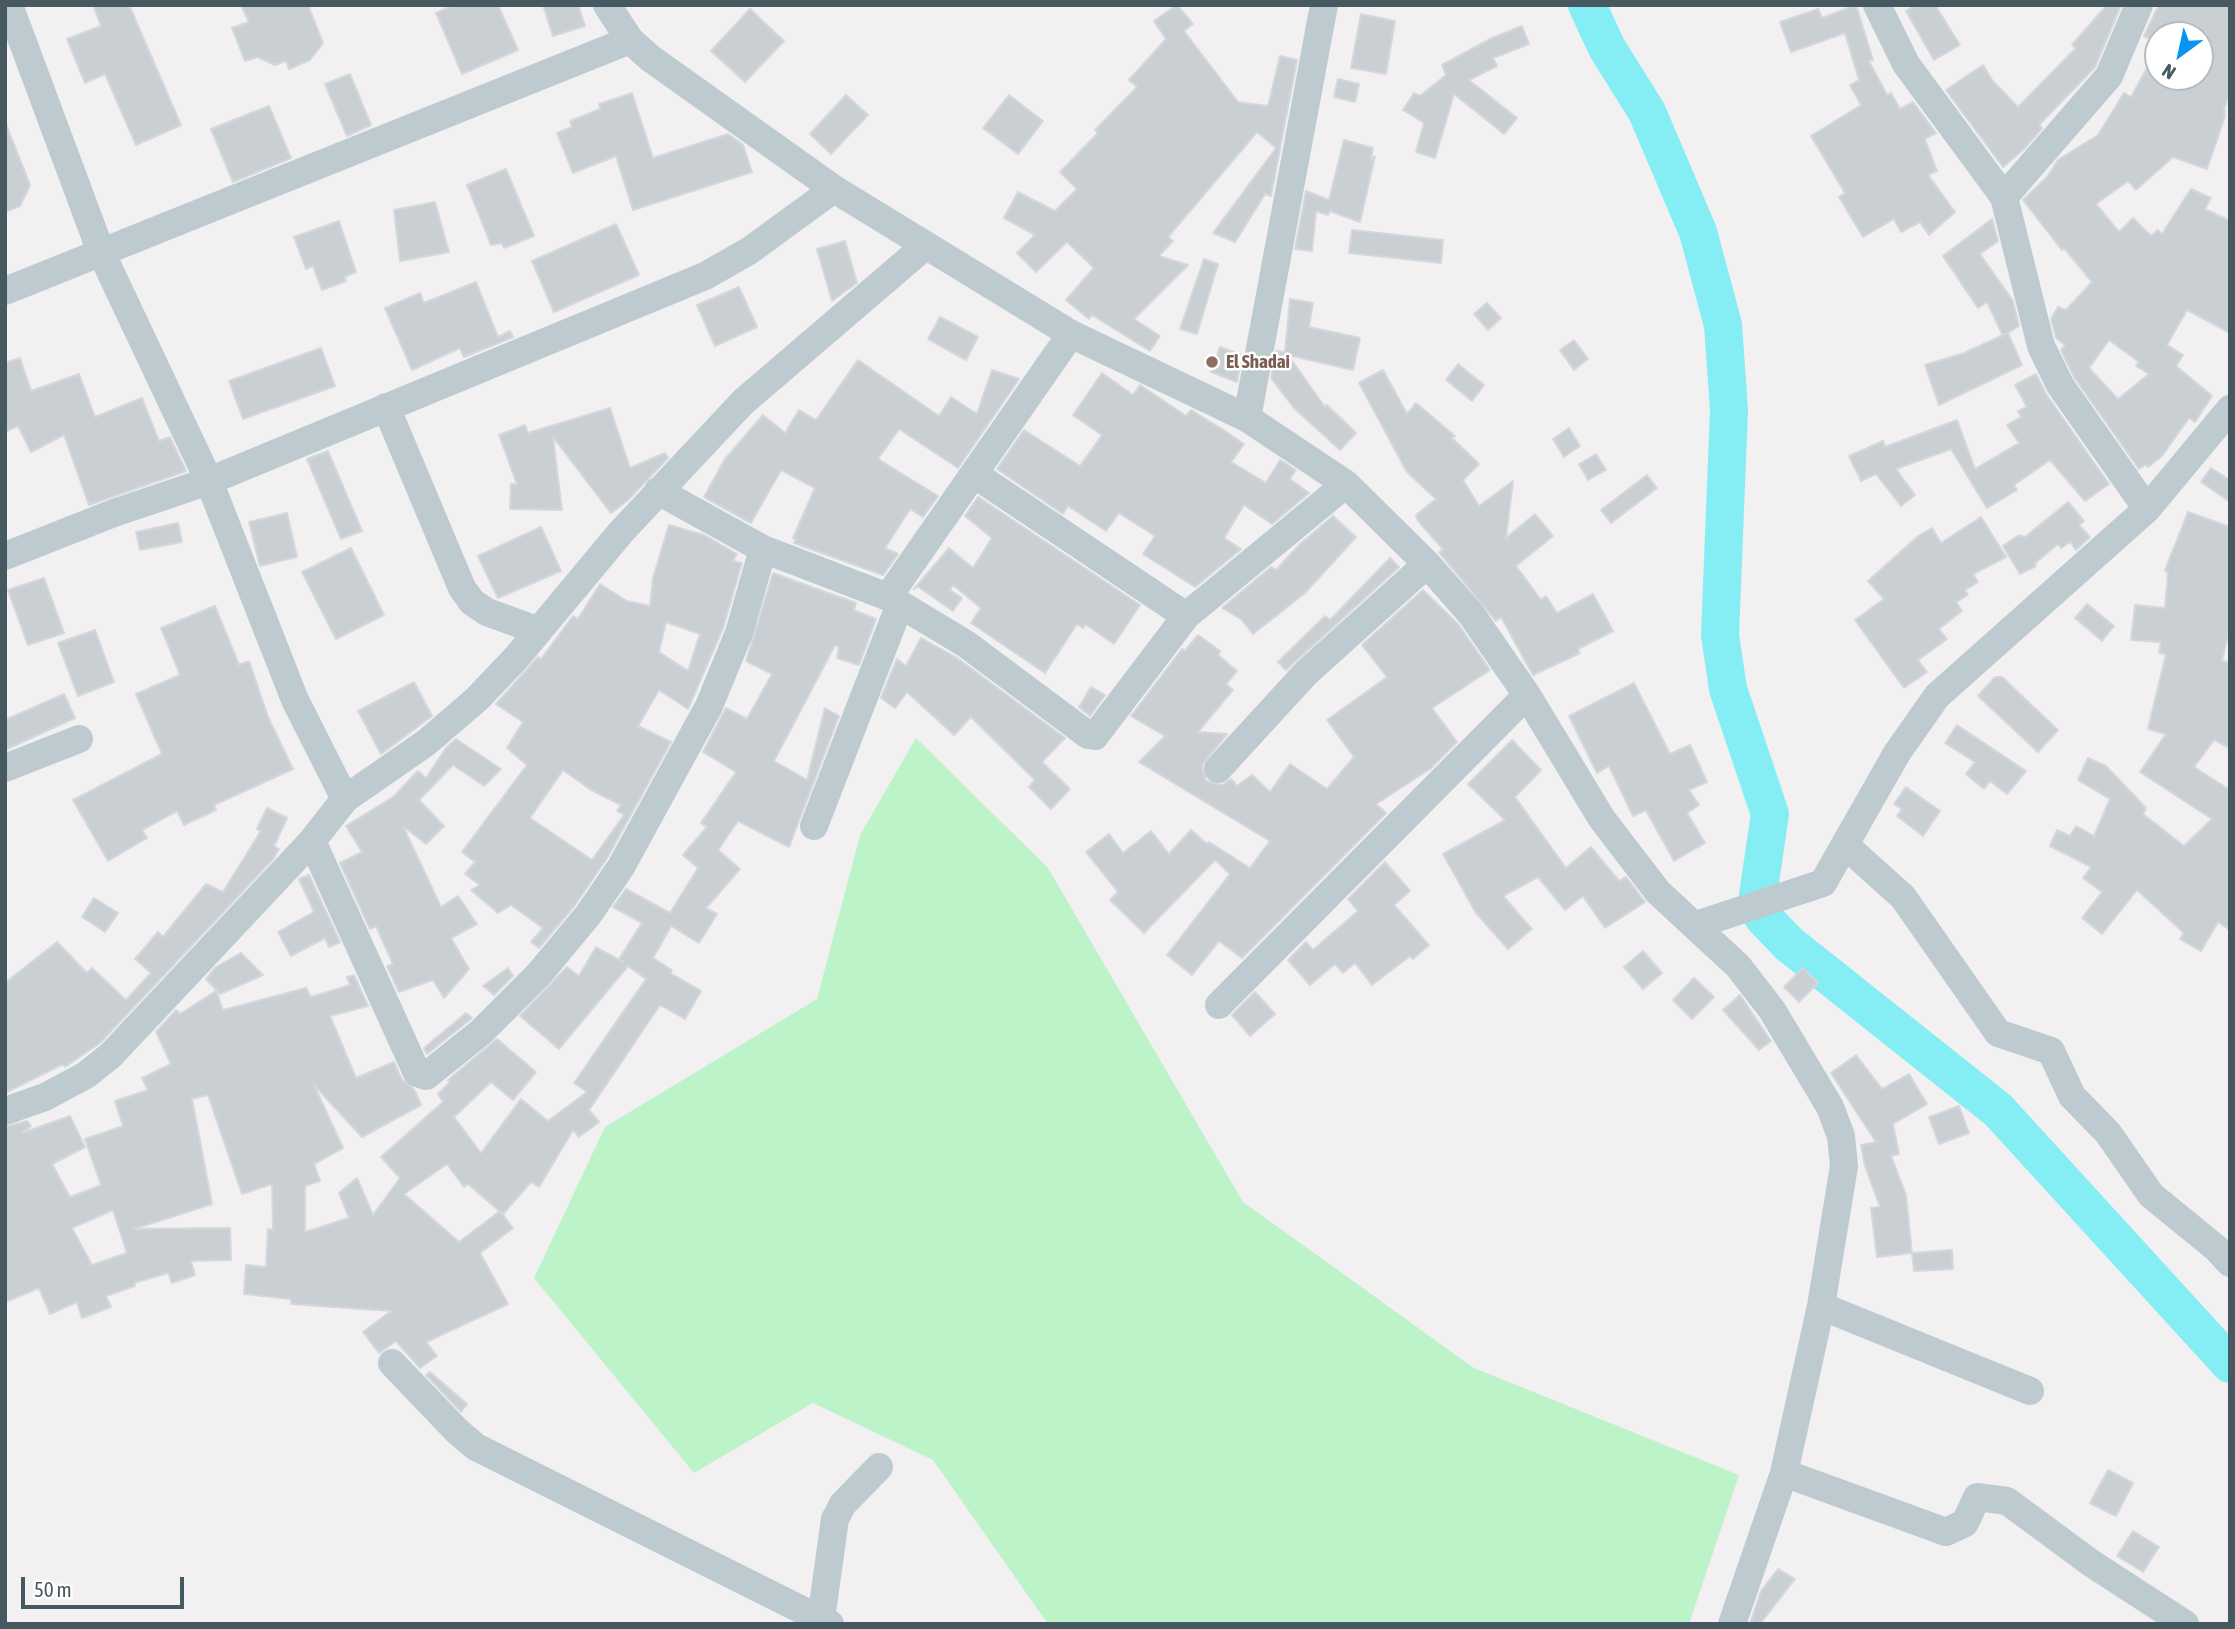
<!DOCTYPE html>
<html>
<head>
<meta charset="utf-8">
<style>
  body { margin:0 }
  #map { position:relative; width:2235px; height:1629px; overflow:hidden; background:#f3f0f1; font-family:"Asap Condensed",sans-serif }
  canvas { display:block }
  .frame { position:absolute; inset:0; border:7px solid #465860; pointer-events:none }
  .north { position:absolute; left:2144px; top:21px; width:70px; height:70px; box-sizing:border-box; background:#fff; border:2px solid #b5bcbf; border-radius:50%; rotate:213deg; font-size:19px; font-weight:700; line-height:28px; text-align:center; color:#465860 }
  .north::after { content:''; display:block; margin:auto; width:24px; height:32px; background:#0993f4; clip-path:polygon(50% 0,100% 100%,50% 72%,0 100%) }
  .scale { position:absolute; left:21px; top:1577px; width:163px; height:32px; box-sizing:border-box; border:4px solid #465860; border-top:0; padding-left:9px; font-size:21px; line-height:24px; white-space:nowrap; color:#465860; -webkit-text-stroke:5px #fff; paint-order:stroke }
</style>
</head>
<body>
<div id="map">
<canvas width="2235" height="1629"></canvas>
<div class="frame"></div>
<div class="north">N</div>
<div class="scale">50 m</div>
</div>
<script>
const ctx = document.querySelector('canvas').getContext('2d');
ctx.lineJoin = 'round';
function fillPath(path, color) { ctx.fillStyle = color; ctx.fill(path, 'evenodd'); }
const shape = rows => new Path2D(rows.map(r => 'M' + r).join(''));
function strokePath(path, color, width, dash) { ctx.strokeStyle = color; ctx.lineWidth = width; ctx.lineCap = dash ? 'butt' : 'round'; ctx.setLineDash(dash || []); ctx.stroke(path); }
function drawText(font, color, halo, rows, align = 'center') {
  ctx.font = font + ' "Asap Condensed",sans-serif'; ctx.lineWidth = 5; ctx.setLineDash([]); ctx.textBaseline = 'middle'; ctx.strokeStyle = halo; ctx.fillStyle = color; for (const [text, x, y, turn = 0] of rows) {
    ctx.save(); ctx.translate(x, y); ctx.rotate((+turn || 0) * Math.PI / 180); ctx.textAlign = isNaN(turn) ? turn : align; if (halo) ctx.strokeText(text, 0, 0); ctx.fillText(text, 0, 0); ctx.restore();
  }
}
fillPath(shape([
  [916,738,1048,868,1243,1202,1474,1368,1739,1475,1689,1624,1048,1624,933,1460,813,1403,694,1473,534,1278,605,1127,817,999,860,835]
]), '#bcf3c9');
strokePath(shape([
  [1587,5,1607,48,1647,112,1698,232,1723,325,1729,410,1720,635,1728,689,1770,814,1758,895,1763,917,1789,944,1998,1110,2230,1364]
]), '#85edf4', 38);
const building = shape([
  [93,5,129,5,181,125,136,145,105,74,85,83,67,39,101,26,93,5],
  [241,5,308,5,323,43,310,60,289,69,286,61,275,65,257,57,245,61,232,28,249,22,241,5],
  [454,5,498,5,518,50,462,74,436,13,454,5],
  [543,5,578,5,585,26,553,36,543,5],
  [1177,5,1193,24,1184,31,1238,102,1268,106,1280,56,1297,60,1271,196,1265,194,1235,242,1213,233,1276,148,1257,132,1168,237,1173,241,1159,256,1188,265,1134,319,1160,336,1150,351,1092,315,1089,319,1066,300,1094,268,1067,242,1036,272,1017,253,1035,235,1004,218,1018,192,1055,211,1077,189,1060,172,1098,133,1095,130,1137,87,1129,80,1166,39,1154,21,1177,5],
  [1856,5,1873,60,1869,61,1887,95,1891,93,1900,109,1913,102,1936,133,1925,139,1937,171,1928,175,1955,212,1929,235,1920,222,1901,232,1894,219,1863,237,1839,197,1845,193,1811,136,1861,105,1850,85,1859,80,1845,33,1791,52,1780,22,1818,9,1822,18,1856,5],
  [1917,5,1935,5,1960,45,1934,60,1906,11,1917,5],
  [2107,5,2121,5,2095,67,2039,125,2042,128,2025,148,2003,167,1946,90,1983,65,1992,80,2018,107,2076,48,2072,45,2107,5],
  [2159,5,2230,5,2230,94,2224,109,2225,116,2207,169,2173,157,2136,190,2128,181,2096,204,2119,232,2133,218,2151,236,2158,230,2162,234,2191,189,2211,198,2205,209,2230,221,2230,333,2187,310,2167,345,2183,355,2176,366,2212,396,2195,422,2189,418,2162,456,2148,467,2146,464,2139,469,2074,377,2061,350,2065,345,2056,338,2051,319,2058,307,2066,310,2092,282,2064,248,2062,250,2023,200,2048,176,2058,160,2098,135,2124,93,2131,97,2158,48,2158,77,2200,77,2200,35,2158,35,2158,43,2144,36,2159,5],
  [2109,340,2139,362,2136,366,2149,374,2118,399,2089,368,2109,340],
  [750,9,784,41,745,82,711,51,750,9],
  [1361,14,1395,21,1386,74,1351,68,1361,14],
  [1522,26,1529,44,1493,58,1497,66,1469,80,1517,118,1504,134,1454,94,1435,158,1416,152,1424,123,1403,110,1414,93,1420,96,1446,75,1442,65,1492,38,1522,26],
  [350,74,371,125,347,136,325,84,350,74],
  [1338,79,1359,84,1355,102,1334,97,1338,79],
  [632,93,653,158,728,134,743,145,752,172,633,210,616,156,573,173,557,133,572,127,570,121,600,109,599,104,632,93],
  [846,95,868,115,831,154,810,134,846,95],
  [1009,95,1043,121,1018,154,983,128,1009,95],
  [269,106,291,158,233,182,211,129,269,106],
  [6,124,30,185,20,206,5,212,6,124],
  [1344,140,1373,148,1371,160,1375,156,1360,222,1330,211,1328,215,1316,211,1312,251,1295,249,1306,191,1329,200,1344,140],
  [506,169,534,236,504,248,502,243,491,245,467,185,506,169],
  [435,202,449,252,400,261,394,210,435,202],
  [1992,219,1998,241,1980,254,2013,301,2019,326,2003,336,1987,302,1978,308,1943,256,1992,219],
  [339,221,356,272,344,277,346,281,322,290,313,266,306,269,294,237,339,221],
  [616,224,639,275,554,312,532,261,616,224],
  [1352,230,1443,240,1441,263,1349,253,1352,230],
  [845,241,857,283,832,301,817,249,845,241],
  [1204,259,1218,264,1197,334,1180,329,1204,259],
  [476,282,498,337,510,331,513,337,464,357,460,348,412,370,385,308,420,293,424,303,476,282],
  [739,287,757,327,715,346,697,305,739,287],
  [1290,299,1313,303,1309,327,1360,338,1353,370,1288,355,1325,407,1327,405,1356,433,1340,450,1294,408,1271,378,1276,351,1285,352,1290,299],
  [1487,303,1501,318,1488,330,1474,314,1487,303],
  [940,317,978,337,966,360,928,339,940,317],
  [2008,333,2022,365,1939,405,1925,365,1964,353,2008,333],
  [1574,340,1588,359,1574,370,1560,350,1574,340],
  [1220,347,1242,355,1237,382,1211,372,1220,347],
  [321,348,335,386,243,419,229,381,321,348],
  [20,358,31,391,79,374,95,417,142,398,159,441,170,437,186,471,89,505,64,435,31,452,18,426,5,432,5,363,20,358],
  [858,360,939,416,951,397,977,414,992,370,1019,379,958,468,899,429,878,459,938,496,923,517,910,509,885,548,898,554,883,575,794,543,796,539,793,538,815,488,781,470,751,523,704,497,725,459,763,415,785,433,799,410,816,420,858,360],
  [1458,364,1484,385,1472,401,1446,380,1458,364],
  [1383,370,1407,414,1416,403,1455,436,1452,438,1479,464,1463,480,1479,506,1513,481,1506,538,1535,514,1553,536,1516,566,1541,600,1546,596,1557,613,1593,594,1613,631,1578,649,1580,653,1533,675,1501,617,1496,621,1439,552,1443,549,1418,521,1416,515,1436,499,1407,472,1359,383,1383,370],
  [1102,373,1133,395,1140,385,1186,416,1191,410,1225,431,1244,444,1231,462,1266,483,1280,460,1296,470,1290,479,1309,493,1272,524,1244,505,1224,538,1241,549,1195,587,1143,554,1155,536,1119,513,1106,531,1068,506,1063,514,997,469,1024,430,1080,466,1102,435,1073,415,1102,373],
  [2036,374,2046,394,2109,484,2085,501,2050,460,2014,485,2017,490,1987,508,1951,449,1896,469,1915,495,1901,506,1876,474,1861,481,1849,456,1883,441,1885,447,1957,420,1975,469,2019,443,2007,425,2021,417,2018,411,2027,407,2015,385,2036,374],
  [610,408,630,468,665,453,668,458,628,500,611,513,553,437,562,510,510,509,511,484,517,484,499,435,525,425,528,433,610,408],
  [1569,428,1580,446,1564,457,1553,439,1569,428],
  [328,451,362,531,341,539,307,459,328,451],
  [1596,454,1606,470,1588,480,1579,464,1596,454],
  [2211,468,2230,480,2230,502,2201,482,2211,468],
  [1647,475,1657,488,1611,523,1601,510,1647,475],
  [978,497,1140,605,1114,644,1085,624,1083,628,1077,624,1045,673,971,623,981,608,953,585,950,590,962,598,953,611,917,586,914,589,949,548,973,568,992,538,965,516,978,497],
  [2068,502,2084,521,2079,525,2090,537,2076,550,2070,542,2061,548,2058,544,2035,563,2036,566,2020,574,2003,546,2019,535,2025,537,2068,502],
  [2188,512,2230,527,2230,626,2222,661,2230,663,2230,748,2214,740,2194,767,2230,790,2230,930,2218,922,2201,951,2180,939,2184,933,2137,890,2102,934,2082,918,2102,892,2083,878,2091,867,2050,846,2057,830,2070,836,2076,826,2094,836,2110,799,2078,780,2088,758,2106,766,2146,808,2143,814,2184,846,2212,819,2140,772,2166,734,2148,729,2166,654,2159,653,2161,642,2131,640,2135,605,2165,608,2168,573,2165,570,2188,512],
  [287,513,297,557,260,566,249,522,287,513],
  [1333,516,1356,537,1305,593,1253,634,1241,619,1222,608,1271,567,1276,570,1300,544,1333,516],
  [1981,517,2006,557,1973,574,1978,582,1965,590,1968,595,1956,602,1962,611,1939,629,1947,639,1918,660,1927,672,1904,688,1855,620,1884,599,1868,581,1918,536,1932,528,1941,543,1981,517],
  [178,523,182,542,140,550,136,532,178,523],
  [669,525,704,535,737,554,733,561,742,563,723,628,688,709,659,690,638,726,671,742,607,858,575,905,539,948,531,942,543,928,511,905,498,913,471,890,480,885,465,874,475,862,462,852,527,765,507,748,523,722,496,704,538,657,541,659,573,616,578,619,600,584,627,601,650,606,653,578,669,525],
  [666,622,700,634,688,671,659,652,666,622],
  [563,770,591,790,621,805,617,811,624,815,592,860,530,818,563,770],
  [541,527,561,571,498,598,478,556,541,527],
  [351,548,384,615,336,639,302,572,351,548],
  [1390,558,1399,567,1286,670,1278,662,1325,616,1330,620,1390,558],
  [773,573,856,603,854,610,876,619,859,665,837,658,839,647,835,645,774,761,807,780,825,708,839,716,789,847,738,821,718,850,740,869,706,908,717,914,699,943,671,926,653,958,672,970,670,973,701,991,685,1019,660,1005,589,1110,599,1122,579,1137,573,1130,539,1187,531,1182,503,1214,468,1184,464,1187,447,1164,404,1194,459,1242,500,1211,513,1228,480,1253,508,1304,426,1342,437,1356,420,1368,396,1341,379,1353,363,1332,391,1311,291,1304,291,1299,244,1294,246,1265,266,1267,268,1229,273,1230,272,1184,242,1194,208,1095,192,1099,212,1204,134,1229,230,1228,231,1260,191,1261,195,1275,172,1283,168,1273,134,1283,135,1286,106,1296,111,1307,82,1318,77,1302,50,1314,39,1288,5,1302,5,1127,27,1121,31,1126,22,1133,70,1116,85,1147,52,1164,70,1197,101,1185,85,1139,123,1126,115,1101,148,1090,142,1078,171,1064,156,1032,176,1010,180,1014,216,991,223,1010,306,988,311,997,350,985,347,977,354,975,368,1006,330,1016,356,1078,394,1062,402,1080,414,1089,421,1105,362,1137,314,1085,343,1148,314,1164,320,1181,305,1186,305,1232,349,1218,339,1193,357,1178,373,1215,400,1178,381,1157,443,1102,438,1094,450,1082,448,1080,497,1039,536,1072,513,1100,491,1082,454,1117,481,1153,521,1099,548,1121,587,1092,574,1083,646,979,628,966,559,1049,520,1016,567,967,579,976,596,947,623,962,619,959,642,923,613,907,626,889,670,913,698,868,683,855,707,827,701,823,736,772,703,752,726,708,747,719,772,674,746,661,773,573],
  [113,1210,127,1253,92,1265,72,1228,113,1210],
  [44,578,64,633,28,645,8,590,44,578],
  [1423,590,1458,624,1490,670,1432,708,1457,742,1430,769,1376,804,1386,813,1242,958,1219,941,1192,975,1167,955,1230,874,1215,860,1144,933,1110,900,1118,892,1086,852,1109,834,1123,853,1151,831,1169,854,1191,830,1207,844,1209,842,1250,868,1270,841,1139,762,1165,736,1131,716,1182,649,1185,651,1198,635,1220,651,1218,655,1237,671,1226,684,1233,690,1198,732,1227,734,1202,765,1206,781,1222,785,1231,779,1237,786,1252,775,1270,792,1290,764,1327,789,1354,757,1327,720,1387,677,1362,645,1423,590],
  [2087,604,2114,626,2102,641,2075,618,2087,604],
  [215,606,239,665,249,661,268,717,293,769,214,805,216,810,184,825,177,811,142,830,147,838,108,861,73,800,162,754,136,694,180,675,161,628,215,606],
  [95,630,114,682,78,696,58,643,95,630],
  [921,638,957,658,1065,738,1042,762,1070,789,1051,809,1029,787,1035,780,971,717,954,735,907,692,895,708,881,698,897,659,906,666,921,638],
  [1995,677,2002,677,2058,730,2038,752,1978,696,1995,677],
  [414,682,432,716,381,754,358,711,414,682],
  [1634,683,1670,754,1690,745,1707,782,1689,790,1699,805,1687,813,1705,843,1674,861,1646,810,1633,816,1609,766,1597,773,1569,716,1634,683],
  [1091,687,1105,695,1090,716,1079,707,1091,687],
  [64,694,75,718,5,750,5,720,64,694],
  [1957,725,2026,771,2007,794,1990,781,1984,789,1966,774,1975,762,1945,743,1957,725],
  [456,739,501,769,484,786,453,765,419,800,444,826,426,844,403,826,441,907,458,896,477,924,451,938,469,969,444,998,433,980,399,992,387,966,393,964,376,926,370,929,340,863,362,852,346,826,393,797,418,771,426,778,446,748,456,739],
  [1512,740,1541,770,1515,797,1566,868,1591,847,1619,881,1626,877,1645,902,1605,928,1583,896,1565,910,1538,877,1503,896,1532,929,1508,949,1476,913,1443,854,1505,820,1468,784,1512,740],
  [1906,787,1940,811,1923,836,1897,816,1902,809,1894,804,1906,787],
  [267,808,287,818,274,846,279,849,274,858,100,1043,65,1067,63,1064,5,1093,5,983,57,942,87,973,92,968,126,1000,151,973,135,959,158,932,163,937,206,884,223,892,261,831,257,829,267,808],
  [1385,862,1410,891,1394,905,1429,945,1413,959,1410,956,1372,985,1355,963,1343,973,1335,964,1310,985,1288,960,1306,942,1313,950,1358,911,1348,899,1385,862],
  [309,875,340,942,329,947,325,938,291,956,278,932,314,912,299,879,309,875],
  [94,898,118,913,105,932,82,917,94,898],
  [1643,951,1662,973,1643,989,1624,967,1643,951],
  [241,953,263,975,220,994,206,979,216,967,241,953],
  [508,968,513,976,494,995,483,986,508,968],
  [1803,968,1818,983,1799,1002,1784,987,1803,968],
  [1694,978,1714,997,1692,1019,1673,1000,1694,978],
  [1255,992,1275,1014,1250,1036,1232,1015,1255,992],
  [1740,995,1771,1041,1759,1050,1723,1010,1740,995],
  [466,1013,472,1018,427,1054,424,1048,466,1013],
  [1856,1055,1882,1089,1909,1074,1927,1104,1893,1124,1899,1154,1891,1156,1906,1195,1912,1253,1877,1257,1871,1208,1880,1207,1865,1166,1861,1145,1876,1142,1831,1073,1856,1055],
  [1959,1106,1969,1133,1939,1144,1929,1117,1959,1106],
  [1952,1250,1953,1269,1914,1271,1912,1253,1952,1250],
  [430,1372,467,1404,461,1412,426,1375,430,1372],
  [2108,1470,2133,1483,2116,1516,2090,1503,2108,1470],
  [2133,1531,2159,1547,2143,1572,2117,1556,2133,1531],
  [1778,1569,1795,1579,1760,1624,1750,1624,1761,1591,1778,1569]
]);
fillPath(building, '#cacfd3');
strokePath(building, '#d4d8dc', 2);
strokePath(shape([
  [9,5,101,252,209,481,295,700,345,799],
  [607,5,630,40,650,58,834,189,1071,334,1247,418,1346,484,1427,564,1471,614,1527,695,1602,819,1658,892,1738,966,1772,1010,1830,1107,1841,1136,1844,1166,1821,1306,1784,1473,1732,1624],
  [1877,5,1906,64,2004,197,2041,346,2060,385,2147,509],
  [2004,197,2109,76,2139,5],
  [5,291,630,40],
  [386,407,462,588,472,602,487,612,539,631],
  [1247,418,1324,5],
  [974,474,1186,616],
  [658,491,763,549,888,597,966,644,1088,735,1095,736,1186,616,1346,484],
  [5,556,114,513,209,481,705,276,749,251,834,189],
  [888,597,1071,334],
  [5,768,79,739],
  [1218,769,1306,673,1427,564],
  [814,826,900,604],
  [312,841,417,1073,426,1076,481,1032,539,974,588,915,621,867,709,706,739,633,763,549],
  [1845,845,1903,897,1998,1033,2051,1051,2072,1096,2108,1133,2151,1195,2216,1248,2230,1263],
  [1696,925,1823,883,1897,753,1937,696,2147,509,2230,409],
  [1219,1005,1527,695],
  [5,1111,45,1097,86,1075,111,1055,312,841,345,799,427,742,477,699,516,658,621,532,743,402,925,246],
  [1821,1306,2030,1391],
  [392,1363,457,1431,476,1447,830,1624],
  [1784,1473,1946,1532,1965,1523,1977,1497,2007,1501,2091,1563,2185,1624],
  [821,1619,835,1519,843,1504,879,1467]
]), '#bdcbd1', 28);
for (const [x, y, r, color] of [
  [1212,362,7,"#8d6e63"]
]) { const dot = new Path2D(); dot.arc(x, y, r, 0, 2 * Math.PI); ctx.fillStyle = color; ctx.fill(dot); strokePath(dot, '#fff', 2.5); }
drawText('bold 19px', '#785e54', '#fff', [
  ["El Shadai",1226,362]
], 'left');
</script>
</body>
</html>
